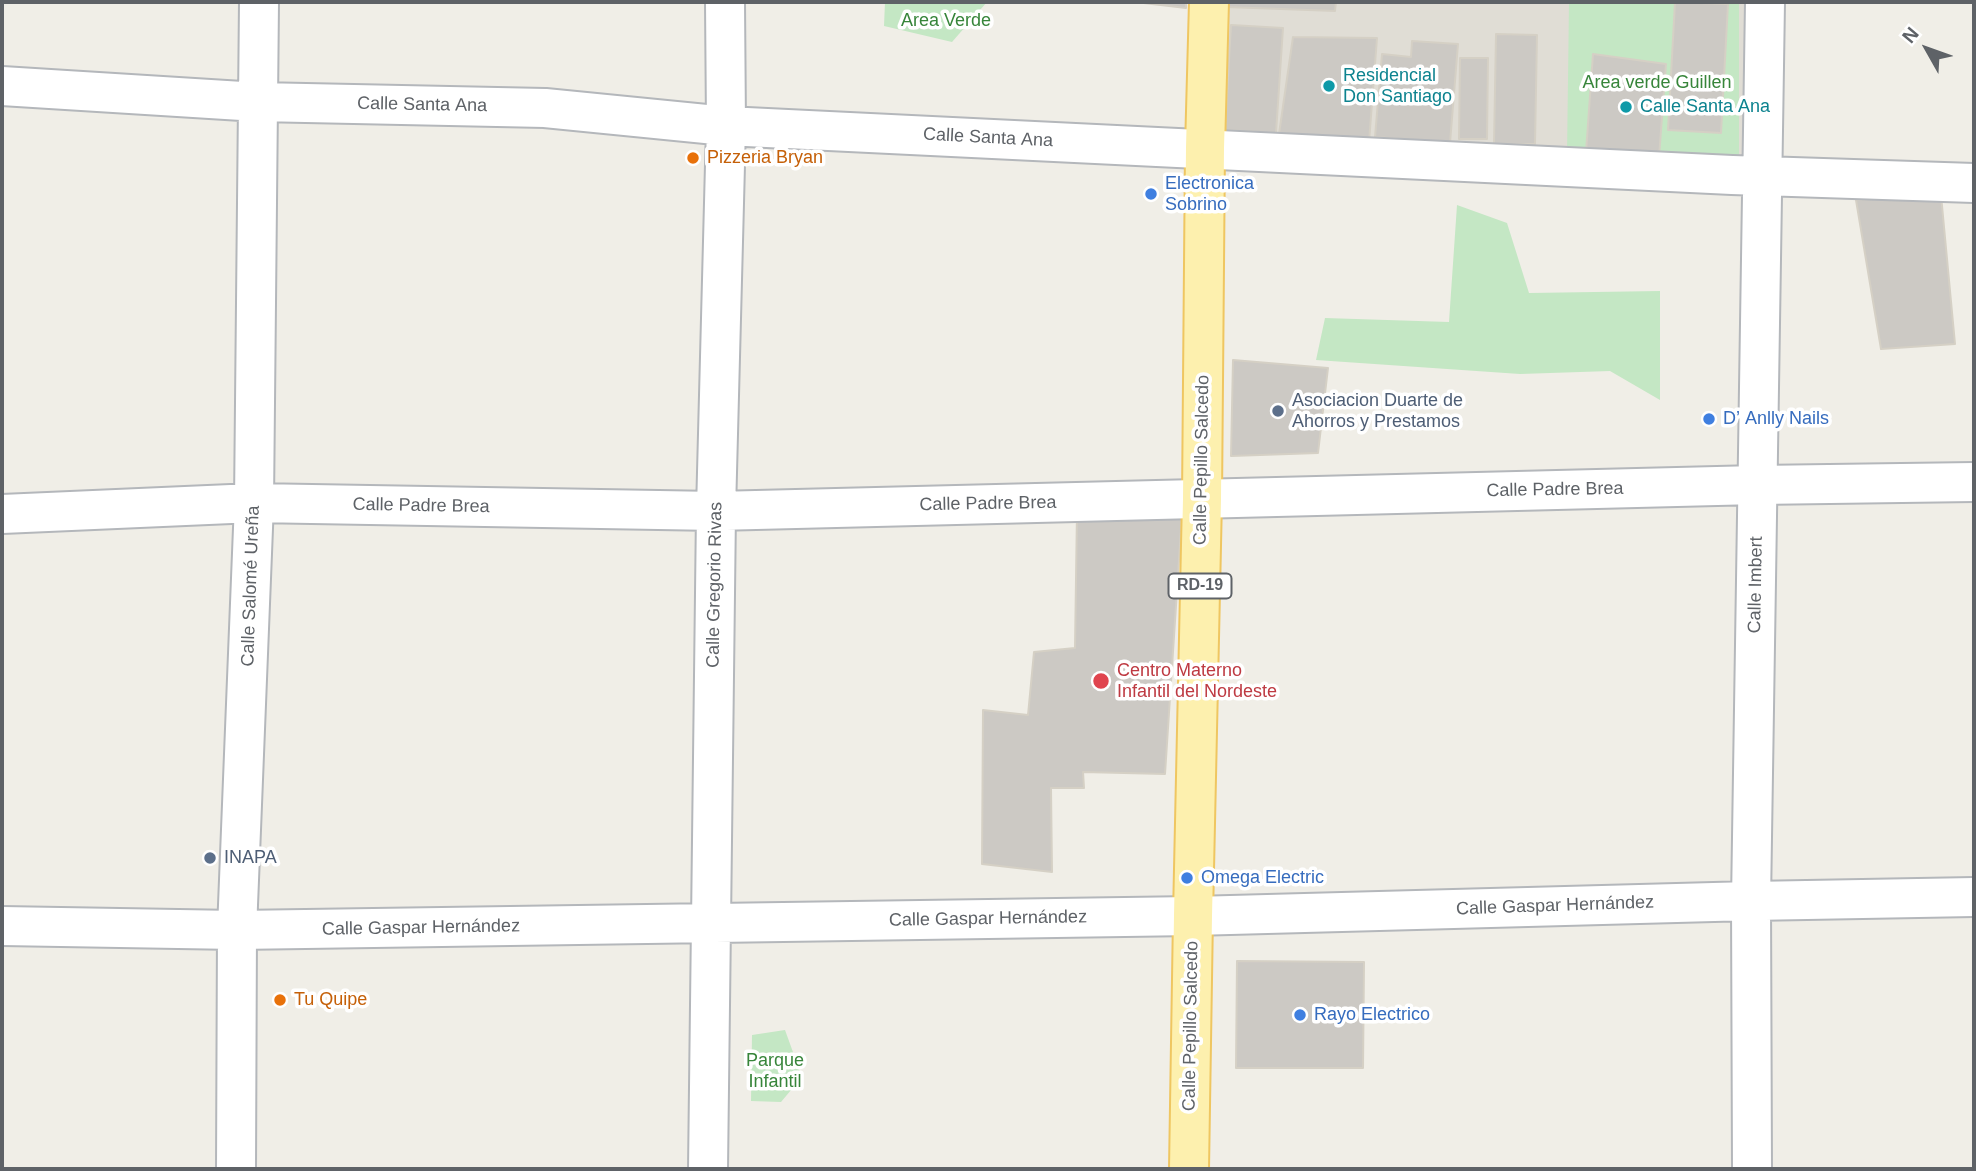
<!DOCTYPE html>
<html>
<head>
<meta charset="utf-8">
<style>
  body { margin:0 }
  #map { position:relative; width:1976px; height:1171px; overflow:hidden; background:#f0eee7; font-family:Arial,sans-serif }
  canvas { display:block }
  .frame { position:absolute; inset:0; border:4px solid #5e6267; pointer-events:none }
  .north { position:absolute; left:1892px; top:14px; width:70px; height:70px; -webkit-text-stroke:5px #fff; paint-order:stroke; rotate:310deg; font-size:19px; font-weight:700; line-height:28px; text-align:center; color:#5e6267 }
  .north::after { content:''; display:block; margin:auto; width:24px; height:32px; background:#5e6267; clip-path:polygon(50% 0,100% 100%,50% 72%,0 100%) }
</style>
</head>
<body>
<div id="map">
<canvas width="1976" height="1171"></canvas>
<div class="frame"></div>
<div class="north">N</div>
</div>
<script>
const ctx = document.querySelector('canvas').getContext('2d');
ctx.lineJoin = 'round';
function fillPath(path, color) { ctx.fillStyle = color; ctx.fill(path, 'evenodd'); }
const shape = rows => new Path2D(rows.map(r => 'M' + r).join(''));
function strokePath(path, color, width, dash) { ctx.strokeStyle = color; ctx.lineWidth = width; ctx.lineCap = dash ? 'butt' : 'round'; ctx.setLineDash(dash || []); ctx.stroke(path); }
function drawText(font, color, halo, rows, align = 'center') {
  ctx.font = font + ' Arial,sans-serif'; ctx.lineWidth = 7; ctx.setLineDash([]); ctx.textBaseline = 'middle'; ctx.strokeStyle = halo; ctx.fillStyle = color; for (const [text, x, y, turn = 0] of rows) {
    ctx.save(); ctx.translate(x, y); ctx.rotate((+turn || 0) * Math.PI / 180); ctx.textAlign = isNaN(turn) ? turn : align; if (halo) ctx.strokeText(text, 0, 0); ctx.fillText(text, 0, 0); ctx.restore();
  }
}
fillPath(shape([
  [1223,2,1751,2,1750,164,1220,133]
]), '#e0ddd5');
fillPath(shape([
  [885,2,987,2,952,42,884,26],
  [1569,2,1739,2,1739,172,1567,155],
  [1457,205,1507,223,1529,293,1660,291,1660,400,1610,371,1520,374,1316,360,1325,318,1449,322],
  [785,1030,802,1077,781,1102,751,1101,752,1035]
]), '#c4e7c4');
const building = shape([
  [1135,2,1186,2,1186,8,1135,2],
  [1226,2,1336,2,1335,11,1226,7,1226,2],
  [1675,2,1728,4,1721,133,1668,130,1675,2],
  [1231,25,1283,28,1276,133,1225,130,1231,25],
  [1496,34,1537,35,1535,144,1494,144,1496,34],
  [1293,37,1377,38,1369,142,1279,134,1293,37],
  [1412,41,1458,44,1450,143,1375,137,1382,54,1411,57,1412,41],
  [1593,54,1666,64,1659,157,1586,152,1593,54],
  [1460,58,1488,58,1487,139,1459,139,1460,58],
  [1941,195,1955,344,1881,349,1856,200,1941,195],
  [1233,360,1328,368,1318,453,1231,456,1233,360],
  [1077,511,1182,514,1165,774,1083,772,1084,788,1051,788,1052,872,982,864,983,710,1028,715,1034,652,1075,648,1077,511],
  [1237,961,1364,962,1363,1068,1236,1068,1237,961]
]);
fillPath(building, '#ccc9c4');
strokePath(building, '#d5d0c5', 2);
const street = shape([
  [2,86,258,102,545,108,726,126,1732,175,1974,183],
  [2,514,254,503,716,511,1757,485,1974,482],
  [2,926,237,930,1193,916,1751,901,1974,897],
  [236,1169,237,930,254,503,259,2],
  [708,1169,716,511,726,126,725,2],
  [1752,1169,1751,901,1765,2]
]);
const primary = shape([
  [1189,1169,1193,916,1202,499,1205,148,1209,2]
]);
strokePath(street, '#b4b7bb', 42);
strokePath(primary, '#efc661', 42);
strokePath(street, '#fff', 38);
strokePath(primary, '#fdf0ae', 38);
for (const [x, y, r, color] of [
  [1329,86,7,"#0f9aa8"],
  [1626,107,7,"#0f9aa8"],
  [693,158,7,"#e8710a"],
  [1151,194,7,"#3f7fe0"],
  [1278,411,7,"#5c6f8a"],
  [1709,419,7,"#3f7fe0"],
  [1101,681,9,"#e0444e"],
  [210,858,7,"#5c6f8a"],
  [1187,878,7,"#3f7fe0"],
  [280,1000,7,"#e8710a"],
  [1300,1015,7,"#3f7fe0"]
]) { const dot = new Path2D(); dot.arc(x, y, r, 0, 2 * Math.PI); ctx.fillStyle = color; ctx.fill(dot); strokePath(dot, '#fff', 2.5); }
for (const [x, y, w] of [
  [1200,586,63]
]) { const box = new Path2D(); box.roundRect(x - w / 2, y - 12.5, w, 25, 5); ctx.fillStyle = '#fff'; ctx.fill(box); strokePath(box, '#5e6267', 2); }
drawText('bold 16px', '#5e6267', null, [
  ["RD-19",1200,586]
]);
drawText('18px', '#37853a', '#fff', [
  ["Area Verde",946,21],
  ["Area verde Guillen",1657,83],
  ["Parque",775,1061],
  ["Infantil",775,1082]
]);
drawText('18px', '#0d838f', '#fff', [
  ["Residencial",1343,76],
  ["Don Santiago",1343,97],
  ["Calle Santa Ana",1640,107]
], 'left');
drawText('18px', '#5e6267', '#fff', [
  ["Calle Santa Ana",422,105,1],
  ["Calle Santa Ana",988,138,3],
  ["Calle Pepillo Salcedo",1202,460,-89],
  ["Calle Padre Brea",1555,490,-1],
  ["Calle Padre Brea",988,504,-1],
  ["Calle Padre Brea",421,506,1],
  ["Calle Gregorio Rivas",715,585,-89],
  ["Calle Imbert",1756,585,-89],
  ["Calle Salomé Ureña",251,586,-88],
  ["Calle Gaspar Hernández",1555,906,-2],
  ["Calle Gaspar Hernández",988,919,-1],
  ["Calle Gaspar Hernández",421,928,-1],
  ["Calle Pepillo Salcedo",1191,1026,-89]
]);
drawText('18px', '#c56008', '#fff', [
  ["Pizzeria Bryan",707,158],
  ["Tu Quipe",294,1000]
], 'left');
drawText('18px', '#366cbe', '#fff', [
  ["Electronica",1165,184],
  ["Sobrino",1165,205],
  ["D’ Anlly Nails",1723,419],
  ["Omega Electric",1201,878],
  ["Rayo Electrico",1314,1015]
], 'left');
drawText('18px', '#4e5e75', '#fff', [
  ["Asociacion Duarte de",1292,401],
  ["Ahorros y Prestamos",1292,422],
  ["INAPA",224,858]
], 'left');
drawText('18px', '#be3a42', '#fff', [
  ["Centro Materno",1117,671],
  ["Infantil del Nordeste",1117,692]
], 'left');
</script>
</body>
</html>
